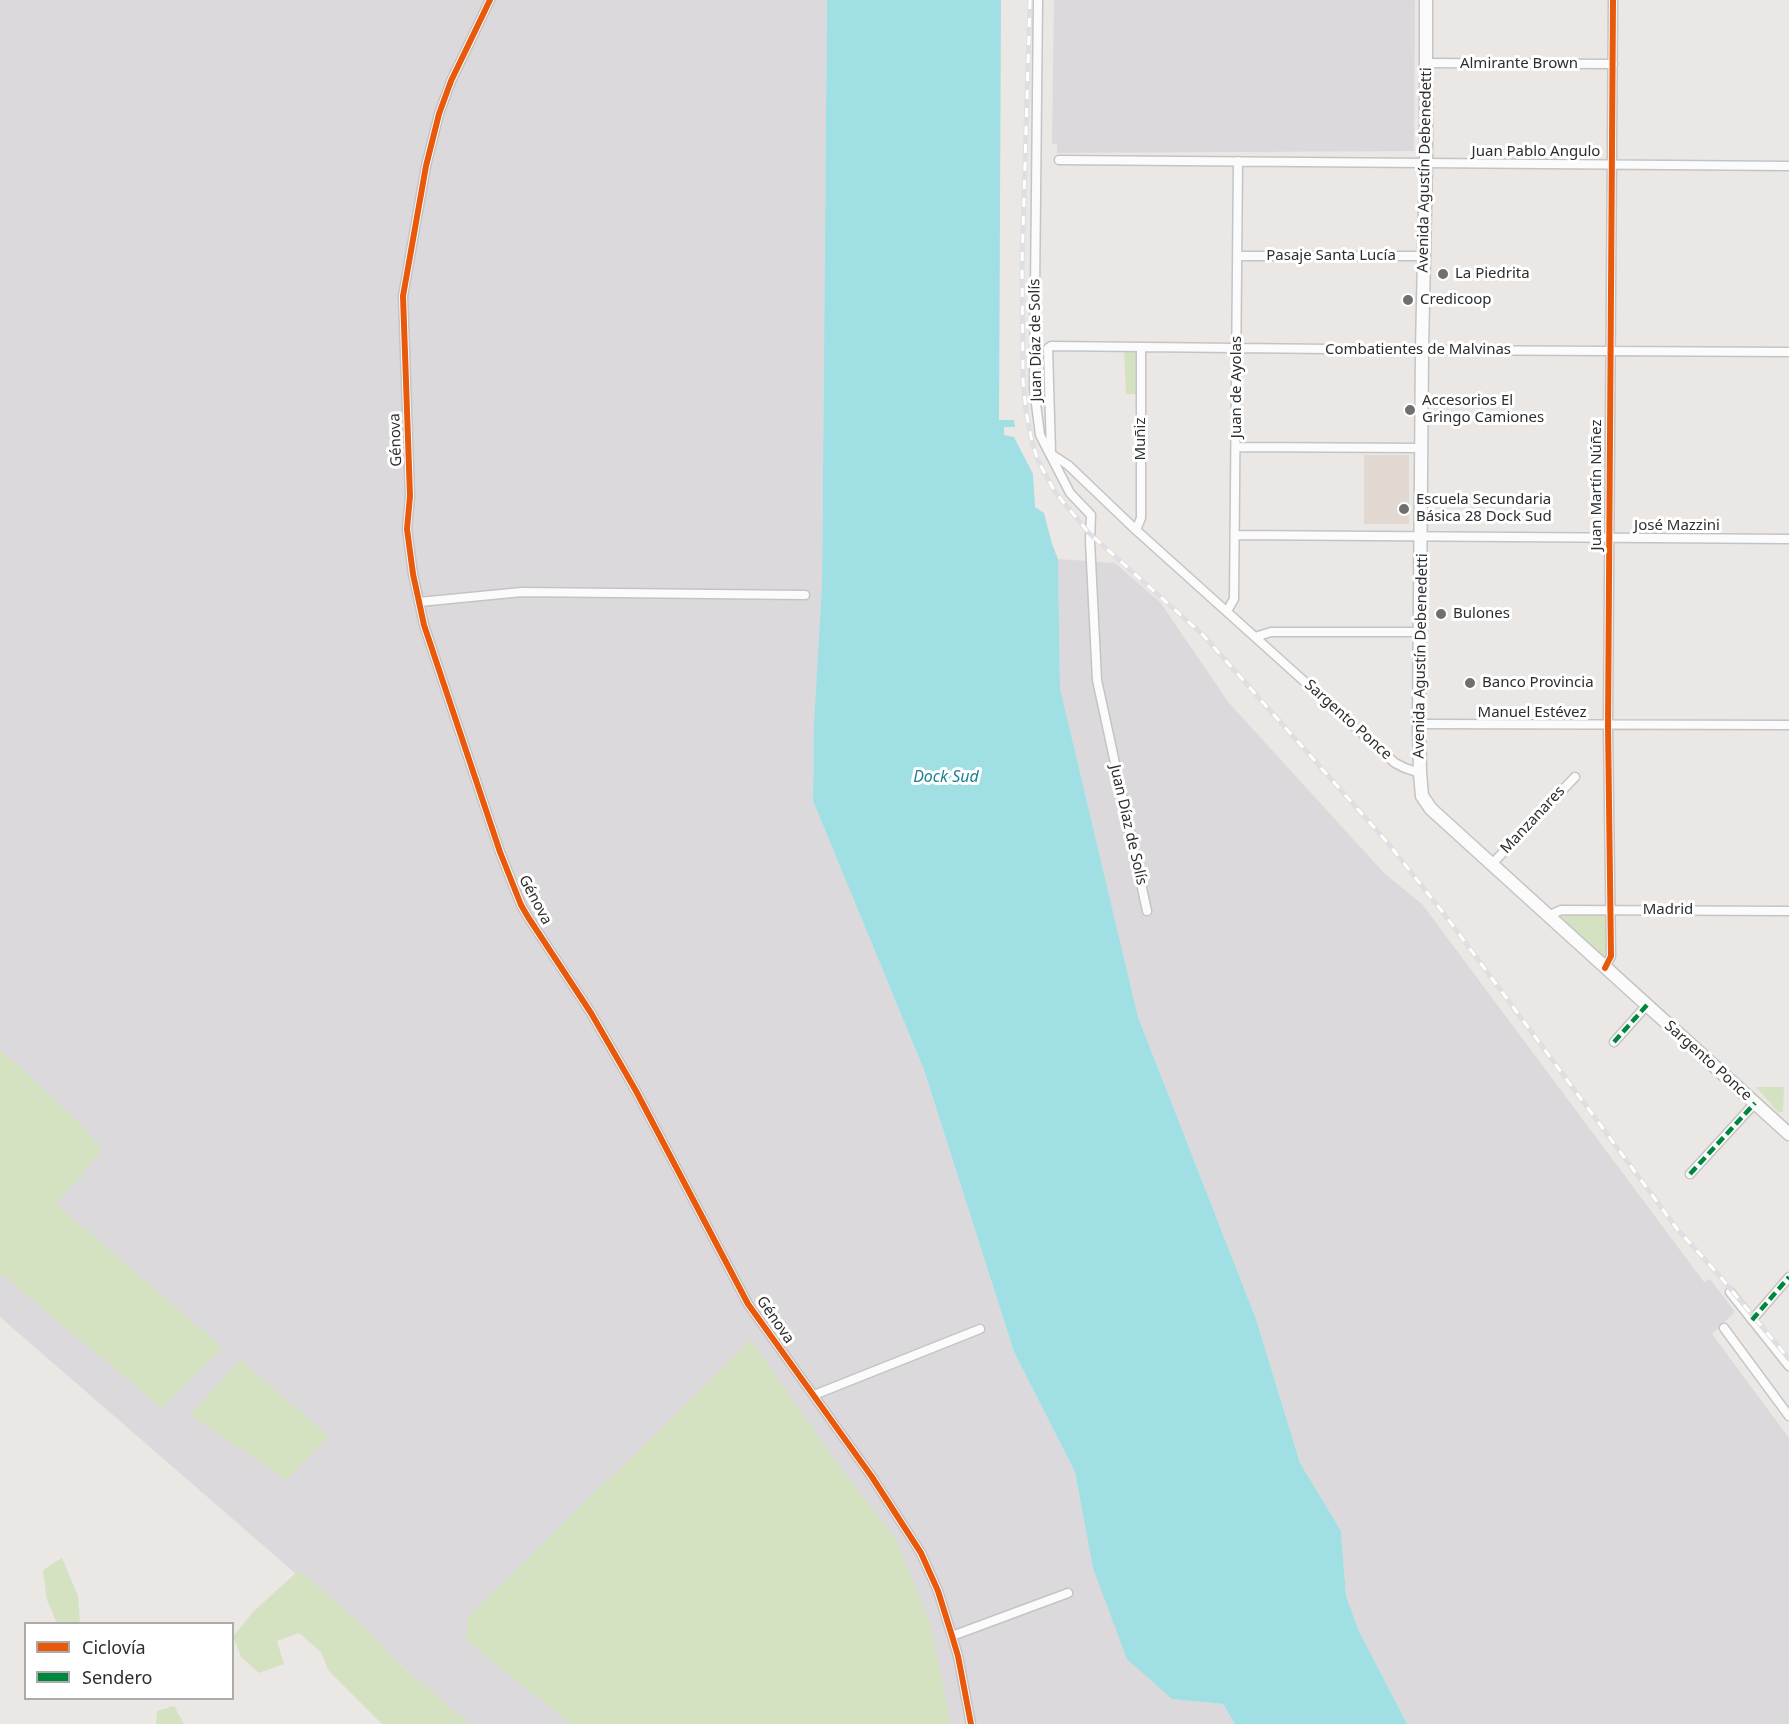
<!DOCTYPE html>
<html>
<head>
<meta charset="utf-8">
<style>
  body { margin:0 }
  #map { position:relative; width:1789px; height:1724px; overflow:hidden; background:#eae7e5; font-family:"Noto Sans",sans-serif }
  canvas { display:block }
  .legend { position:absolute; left:24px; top:1622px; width:210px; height:78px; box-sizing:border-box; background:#fff; border:2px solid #ababab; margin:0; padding:8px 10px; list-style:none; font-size:18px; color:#2e2e2e }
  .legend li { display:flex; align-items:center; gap:12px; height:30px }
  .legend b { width:30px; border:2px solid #ababab }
</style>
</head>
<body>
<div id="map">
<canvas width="1789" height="1724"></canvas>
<ul class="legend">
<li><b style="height:8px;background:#e8590c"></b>Ciclovía</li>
<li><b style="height:8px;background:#00873e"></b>Sendero</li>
</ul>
</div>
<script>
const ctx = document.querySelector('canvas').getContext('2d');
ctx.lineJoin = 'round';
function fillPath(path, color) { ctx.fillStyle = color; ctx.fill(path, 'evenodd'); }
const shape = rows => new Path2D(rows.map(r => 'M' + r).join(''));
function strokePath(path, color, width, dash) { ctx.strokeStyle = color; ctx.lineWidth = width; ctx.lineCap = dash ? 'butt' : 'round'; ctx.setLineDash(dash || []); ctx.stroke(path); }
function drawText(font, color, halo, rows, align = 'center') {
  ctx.font = font + ' "Noto Sans",sans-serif'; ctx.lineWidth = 6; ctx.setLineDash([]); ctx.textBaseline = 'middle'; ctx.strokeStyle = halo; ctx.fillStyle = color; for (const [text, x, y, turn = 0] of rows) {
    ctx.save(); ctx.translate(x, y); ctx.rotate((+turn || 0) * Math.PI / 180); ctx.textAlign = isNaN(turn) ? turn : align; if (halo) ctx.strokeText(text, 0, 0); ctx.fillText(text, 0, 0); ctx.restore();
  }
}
fillPath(shape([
  [0,0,827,0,822,584,814,722,813,801,924,1070,1014,1352,1075,1472,1093,1568,1172,1699,1223,1704,1235,1724,469,1724,0,1317],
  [1054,0,1415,0,1414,151,1057,153,1057,144,1052,144],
  [1058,559,1115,563,1160,602,1229,703,1385,874,1422,904,1704,1282,1710,1279,1735,1312,1712,1334,1789,1438,1789,1724,1407,1724,1359,1631,1346,1596,1341,1531,1300,1463,1256,1319,1138,1017,1060,688]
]), '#dbd9db');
fillPath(shape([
  [1364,455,1409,455,1409,524,1364,524]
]), '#e1d8d2');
fillPath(shape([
  [1124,347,1141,347,1141,394,1126,394],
  [1609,910,1611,956,1605,968,1548,916,1556,911],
  [0,1049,84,1127,102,1151,56,1204,223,1348,162,1408,0,1273],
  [1756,1087,1784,1087,1783,1112,1778,1112],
  [751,1340,837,1463,897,1541,930,1623,951,1724,571,1724,467,1641,467,1618],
  [240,1360,329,1436,287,1480,190,1415],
  [62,1558,78,1596,80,1623,57,1623,47,1600,43,1570],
  [299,1570,368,1630,395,1660,470,1724,382,1724,329,1671,321,1652,299,1633,277,1641,284,1664,259,1673,241,1657,233,1636,254,1611],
  [174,1706,184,1724,156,1724,157,1711]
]), '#d5e2c2');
fillPath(shape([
  [827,0,1001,0,999,420,1014,420,1015,427,1004,427,1004,435,1014,437,1033,474,1035,507,1044,513,1052,544,1058,559,1060,688,1138,1017,1256,1319,1300,1463,1341,1531,1346,1596,1359,1631,1407,1724,1235,1724,1223,1704,1172,1699,1127,1659,1093,1568,1075,1472,1014,1352,924,1070,813,801,814,722,822,584]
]), '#a0e0e4');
const street = shape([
  [490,0,451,81,439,114,426,166,403,296,410,496,407,529,413,574,424,625,500,852,521,905,528,917,591,1013,636,1091,748,1304,872,1477,921,1553,938,1591,952,1636,958,1656,971,1724],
  [1038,0,1034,388,1040,435,1070,493,1091,515,1090,541,1097,680,1147,911],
  [1426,63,1613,64],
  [1059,160,1789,166],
  [1237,256,1424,256],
  [1237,447,1422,448],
  [1051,453,1048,348,1051,346,1422,350,1789,352],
  [1051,454,1068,465,1136,530,1395,763,1405,768,1420,773],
  [1136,530,1141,518,1141,347],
  [1235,535,1789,539],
  [419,602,522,592,805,595],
  [1227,611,1234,599,1238,161],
  [1255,637,1271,632,1421,632],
  [1419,724,1789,725],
  [1492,864,1575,777],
  [1548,916,1561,910,1789,911],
  [1605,968,1611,956,1608,725,1613,0],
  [1614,1042,1647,1005],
  [1690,1174,1755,1103],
  [1730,1292,1789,1366],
  [1752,1320,1789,1277],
  [1724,1328,1789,1416],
  [814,1395,980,1329],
  [952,1636,1068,1593]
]);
const secondary = shape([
  [1426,0,1426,163,1422,350,1419,724,1420,773,1422,796,1431,809,1789,1134]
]);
strokePath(street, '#c5c4c5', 11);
strokePath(secondary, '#c5c4c5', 15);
strokePath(street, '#fcfbfb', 8);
strokePath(secondary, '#fcfbfb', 12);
const rail = shape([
  [1030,0,1022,264,1023,380,1026,411,1032,442,1038,461,1055,492,1089,533,1203,635,1387,842,1445,915,1678,1230,1718,1274,1789,1359]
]);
strokePath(rail, '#dfdfe1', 5);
strokePath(rail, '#fff', 3, [9]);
strokePath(shape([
  [1614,1042,1647,1005],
  [1690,1174,1755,1103],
  [1752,1320,1789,1277]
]), '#00873e', 4.5, [9, 4.5]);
strokePath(shape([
  [490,0,451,81,439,114,426,166,403,296,410,496,407,529,413,574,424,625,500,852,521,905,528,917,591,1013,636,1091,748,1304,872,1477,921,1553,938,1591,952,1636,958,1656,971,1724],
  [1605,968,1611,956,1608,725,1613,0]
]), '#e8590c', 6);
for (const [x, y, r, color] of [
  [1443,274,6,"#706f6e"],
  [1408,300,6,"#706f6e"],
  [1410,410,6,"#706f6e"],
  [1404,509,6,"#706f6e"],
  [1441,614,6,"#706f6e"],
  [1470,683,6,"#706f6e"]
]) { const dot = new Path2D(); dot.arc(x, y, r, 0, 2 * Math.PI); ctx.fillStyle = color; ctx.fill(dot); strokePath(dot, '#fff', 2); }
drawText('15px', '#2e2e2e', '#fff', [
  ["Almirante Brown",1519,64],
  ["Juan Pablo Angulo",1536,152],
  ["Avenida Agustín Debenedetti",1425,170,-89],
  ["Pasaje Santa Lucía",1331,256],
  ["Juan Díaz de Solís",1036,340,-91],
  ["Combatientes de Malvinas",1418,350],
  ["Juan de Ayolas",1237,387,-90],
  ["Muñiz",1141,439,-90],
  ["Génova",396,440,-92],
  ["Juan Martín Núñez",1597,485,-90],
  ["José Mazzini",1677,526],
  ["Avenida Agustín Debenedetti",1421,656,-89],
  ["Manuel Estévez",1532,713],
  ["Sargento Ponce",1348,720,42],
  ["Manzanares",1533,820,-47],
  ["Juan Díaz de Solís",1128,825,77],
  ["Génova",535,900,62],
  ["Madrid",1668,910],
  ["Sargento Ponce",1708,1061,42],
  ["Génova",775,1320,55]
]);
drawText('15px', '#2e2e2e', '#fff', [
  ["La Piedrita",1455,274],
  ["Credicoop",1420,300],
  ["Accesorios El",1422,401],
  ["Gringo Camiones",1422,418],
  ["Escuela Secundaria",1416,500],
  ["Básica 28 Dock Sud",1416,517],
  ["Bulones",1453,614],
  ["Banco Provincia",1482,683]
], 'left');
drawText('italic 16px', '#1c8293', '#fff', [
  ["Dock Sud",946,777]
]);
</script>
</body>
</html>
